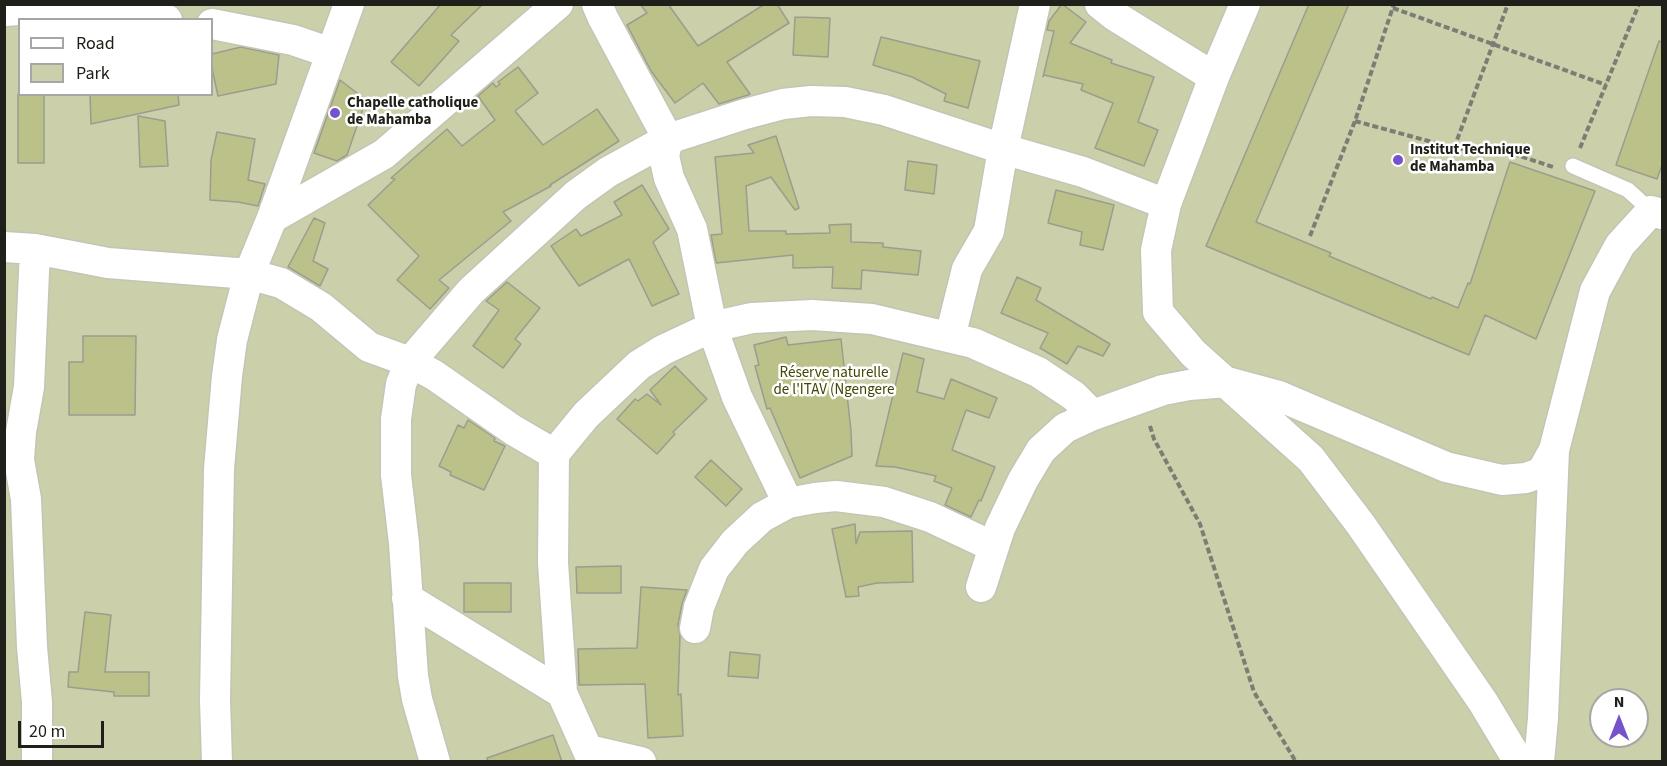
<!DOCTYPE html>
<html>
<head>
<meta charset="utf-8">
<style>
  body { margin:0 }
  #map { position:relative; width:1667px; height:766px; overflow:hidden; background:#eef0df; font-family:"Source Sans 3",sans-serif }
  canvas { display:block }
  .frame { position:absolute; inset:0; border:6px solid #20201a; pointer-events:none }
  .legend { position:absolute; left:18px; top:18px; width:195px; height:78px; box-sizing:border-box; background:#fff; border:2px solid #a6a6a3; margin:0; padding:8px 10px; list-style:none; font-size:18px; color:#20201a }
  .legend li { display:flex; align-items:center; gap:12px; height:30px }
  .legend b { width:30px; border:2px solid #a6a6a3 }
  .north { position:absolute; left:1589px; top:688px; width:60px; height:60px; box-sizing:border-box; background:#fff; border:2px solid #a6a6a3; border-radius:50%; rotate:0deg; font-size:16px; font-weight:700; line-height:24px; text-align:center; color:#20201a }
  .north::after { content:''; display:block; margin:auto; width:21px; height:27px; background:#7653cc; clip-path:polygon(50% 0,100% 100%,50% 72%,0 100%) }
  .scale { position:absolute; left:18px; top:721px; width:86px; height:27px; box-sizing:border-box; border:3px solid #20201a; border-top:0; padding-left:8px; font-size:18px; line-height:21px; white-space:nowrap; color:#20201a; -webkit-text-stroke:4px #fff; paint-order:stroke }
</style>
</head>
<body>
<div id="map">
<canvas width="1667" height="766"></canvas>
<div class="frame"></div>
<ul class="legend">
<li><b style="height:8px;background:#fff"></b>Road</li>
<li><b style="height:16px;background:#cbcfaa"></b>Park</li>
</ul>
<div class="north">N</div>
<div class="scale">20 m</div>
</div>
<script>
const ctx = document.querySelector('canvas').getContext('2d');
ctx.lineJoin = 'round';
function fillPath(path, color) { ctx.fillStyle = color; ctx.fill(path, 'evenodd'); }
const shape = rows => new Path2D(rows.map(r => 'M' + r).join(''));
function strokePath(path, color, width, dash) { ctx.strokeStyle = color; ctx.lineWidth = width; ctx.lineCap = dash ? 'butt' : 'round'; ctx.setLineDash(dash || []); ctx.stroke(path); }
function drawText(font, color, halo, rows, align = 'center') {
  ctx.font = font + ' "Source Sans 3",sans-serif'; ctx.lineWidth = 5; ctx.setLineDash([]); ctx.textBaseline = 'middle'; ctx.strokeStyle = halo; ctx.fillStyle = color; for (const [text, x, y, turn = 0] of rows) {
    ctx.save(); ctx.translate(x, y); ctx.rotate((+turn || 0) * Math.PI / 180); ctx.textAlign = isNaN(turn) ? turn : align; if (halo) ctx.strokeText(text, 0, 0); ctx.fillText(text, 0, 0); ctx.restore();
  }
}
fillPath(shape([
  [4,5,1662,5,1662,761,5,761],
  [20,20,212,20,212,94,20,94],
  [1601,700,1637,700,1637,736,1601,736]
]), '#cbcfaa');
const building = shape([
  [441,4,483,4,451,35,459,41,419,86,391,62,441,4],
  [640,4,668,4,698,46,765,4,777,4,789,23,727,62,750,94,748,95,719,104,703,83,675,103,651,71,627,25,647,13,640,4],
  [1062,4,1086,22,1070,43,1112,60,1111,63,1154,77,1138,122,1158,130,1144,166,1095,148,1113,103,1081,90,1083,84,1044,75,1043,77,1054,31,1047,30,1049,21,1062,4],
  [1309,4,1349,4,1256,222,1331,253,1329,256,1431,299,1432,297,1458,308,1468,283,1470,284,1510,162,1595,191,1536,339,1485,315,1469,355,1206,246,1309,4],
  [795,17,830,18,828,57,793,55,795,17],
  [881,37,980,61,968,108,944,101,946,94,912,77,873,65,881,37],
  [1659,41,1662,42,1662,165,1657,179,1616,165,1659,41],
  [241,47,279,55,276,84,218,96,212,68,212,54,241,47],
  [518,67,538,93,515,111,543,145,597,109,619,141,550,185,551,186,503,212,511,221,439,280,449,288,430,309,397,280,419,256,368,205,395,179,391,178,447,129,462,146,495,120,478,96,493,83,496,87,500,84,498,82,518,67],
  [340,80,366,100,347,155,337,161,314,153,340,80],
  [18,94,44,94,44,163,18,163,18,94],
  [90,94,178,94,179,105,91,124,90,94],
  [138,116,165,121,168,166,140,167,138,116],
  [217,132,255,139,248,180,265,184,258,206,238,202,210,200,211,160,217,132],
  [776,136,799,208,795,210,771,177,746,186,749,231,786,231,786,234,830,233,829,225,851,224,851,242,883,243,883,247,921,251,918,275,862,270,861,289,832,288,833,267,793,268,793,255,716,263,711,235,722,234,715,157,754,153,748,145,776,136],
  [908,161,937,165,934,194,905,190,908,161],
  [642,185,669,229,653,242,679,294,652,306,629,259,579,286,551,246,576,229,581,236,622,215,614,202,642,185],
  [1056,190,1114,205,1103,250,1080,245,1082,232,1048,223,1056,190],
  [314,218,325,223,313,261,328,269,320,286,288,267,314,218],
  [1017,277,1041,288,1036,300,1110,344,1103,356,1078,346,1067,364,1040,348,1048,333,1001,313,1017,277],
  [507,282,540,308,515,339,521,344,503,368,473,346,499,310,486,301,507,282],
  [83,336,136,336,135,415,69,415,69,362,83,362,83,336],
  [786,337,788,345,841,339,851,431,852,456,800,478,770,408,767,409,755,366,759,365,754,345,786,337],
  [903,353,924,359,917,392,944,399,951,379,997,398,989,418,966,410,952,450,995,467,981,501,979,500,971,517,945,505,952,488,934,481,936,476,895,467,876,466,903,353],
  [675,366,707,399,673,432,675,434,657,454,617,419,635,399,638,401,647,394,661,405,650,390,675,366],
  [468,420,495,438,494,441,505,446,484,490,450,475,451,472,439,466,458,425,464,428,468,420],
  [711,460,742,489,726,506,695,477,711,460],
  [855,524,856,544,860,532,912,531,913,582,877,583,858,587,859,596,846,597,832,529,855,524],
  [621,566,621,593,577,593,576,567,621,566],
  [464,583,511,583,511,612,464,612,464,583],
  [641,587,687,590,682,604,678,625,680,635,678,695,681,694,683,736,648,738,645,684,579,685,578,649,637,648,641,587],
  [85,612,111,615,105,672,149,672,149,696,114,696,114,692,68,687,69,672,78,672,85,612],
  [730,652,760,655,758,678,728,676,730,652],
  [553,735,562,762,488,762,487,758,553,735]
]);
fillPath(building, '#bbc189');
strokePath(building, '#9b9d8e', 1.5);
const lane = shape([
  [1573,166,1628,190,1651,211]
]);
const street = shape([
  [597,4,603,18,668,139,664,156,669,178,692,229,712,327,737,397,788,503],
  [1100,4,1115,16,1214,77],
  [1245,4,1214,77,1166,204,1156,250,1158,312,1193,353,1311,459,1361,525,1483,702,1519,762],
  [4,11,84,6,113,14,167,20],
  [212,24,293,40,331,53],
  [272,218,384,154,558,4],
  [4,247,35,249,108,263,249,274,281,283,321,307,369,347,410,362,434,375,513,430,554,454],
  [35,249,29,387,21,432,19,460,26,499,32,647,37,702,37,762],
  [950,337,967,269,989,231,1003,149,1035,4],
  [981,587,1000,528,1023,480,1041,450,1065,428,1093,415,1163,390,1189,385,1227,382,1279,396,1446,467,1502,480,1526,478,1542,472,1554,450,1595,291,1620,245,1651,211,1662,214],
  [407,598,562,693],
  [695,628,699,607,714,569,735,542,762,517,788,503,815,498,836,496,884,502,930,517,994,547],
  [589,750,641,762],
  [217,762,215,700,219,469,227,376,232,340,249,274,272,218,349,4],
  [435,762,417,699,413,676,404,543,396,475,396,419,401,384,410,362,471,291,576,195,608,172,668,139,745,114,783,104,811,101,845,102,884,110,1003,149,1083,172,1166,204],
  [593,762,562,693,553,563,554,454,586,415,639,365,663,350,712,327,752,318,812,315,872,319,973,343,1038,372,1074,396,1093,415],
  [1539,762,1543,718,1554,450]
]);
strokePath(lane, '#c3c5b5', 18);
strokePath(street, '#c3c5b5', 33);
strokePath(shape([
  [1393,8,1606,85],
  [1355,121,1454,148,1511,153,1553,167],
  [1454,148,1508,4],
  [1580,148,1639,4],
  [1310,236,1355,121,1394,4],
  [1150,426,1154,439,1200,524,1254,692,1296,762]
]), '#7d7e73', 4, [6, 3]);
strokePath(lane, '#fff', 15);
strokePath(street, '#fff', 30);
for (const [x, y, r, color] of [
  [335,113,6,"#7653cc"],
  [1398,160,6,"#7653cc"]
]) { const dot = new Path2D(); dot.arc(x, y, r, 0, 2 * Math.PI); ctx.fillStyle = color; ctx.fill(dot); strokePath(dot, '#fff', 2); }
drawText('bold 15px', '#20201a', '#fff', [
  ["Chapelle catholique",347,104],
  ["de Mahamba",347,121],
  ["Institut Technique",1410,151],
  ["de Mahamba",1410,168]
], 'left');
drawText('15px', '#434600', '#fff', [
  ["Réserve naturelle",834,374],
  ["de l'ITAV (Ngengere",834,391]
]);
</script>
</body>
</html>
